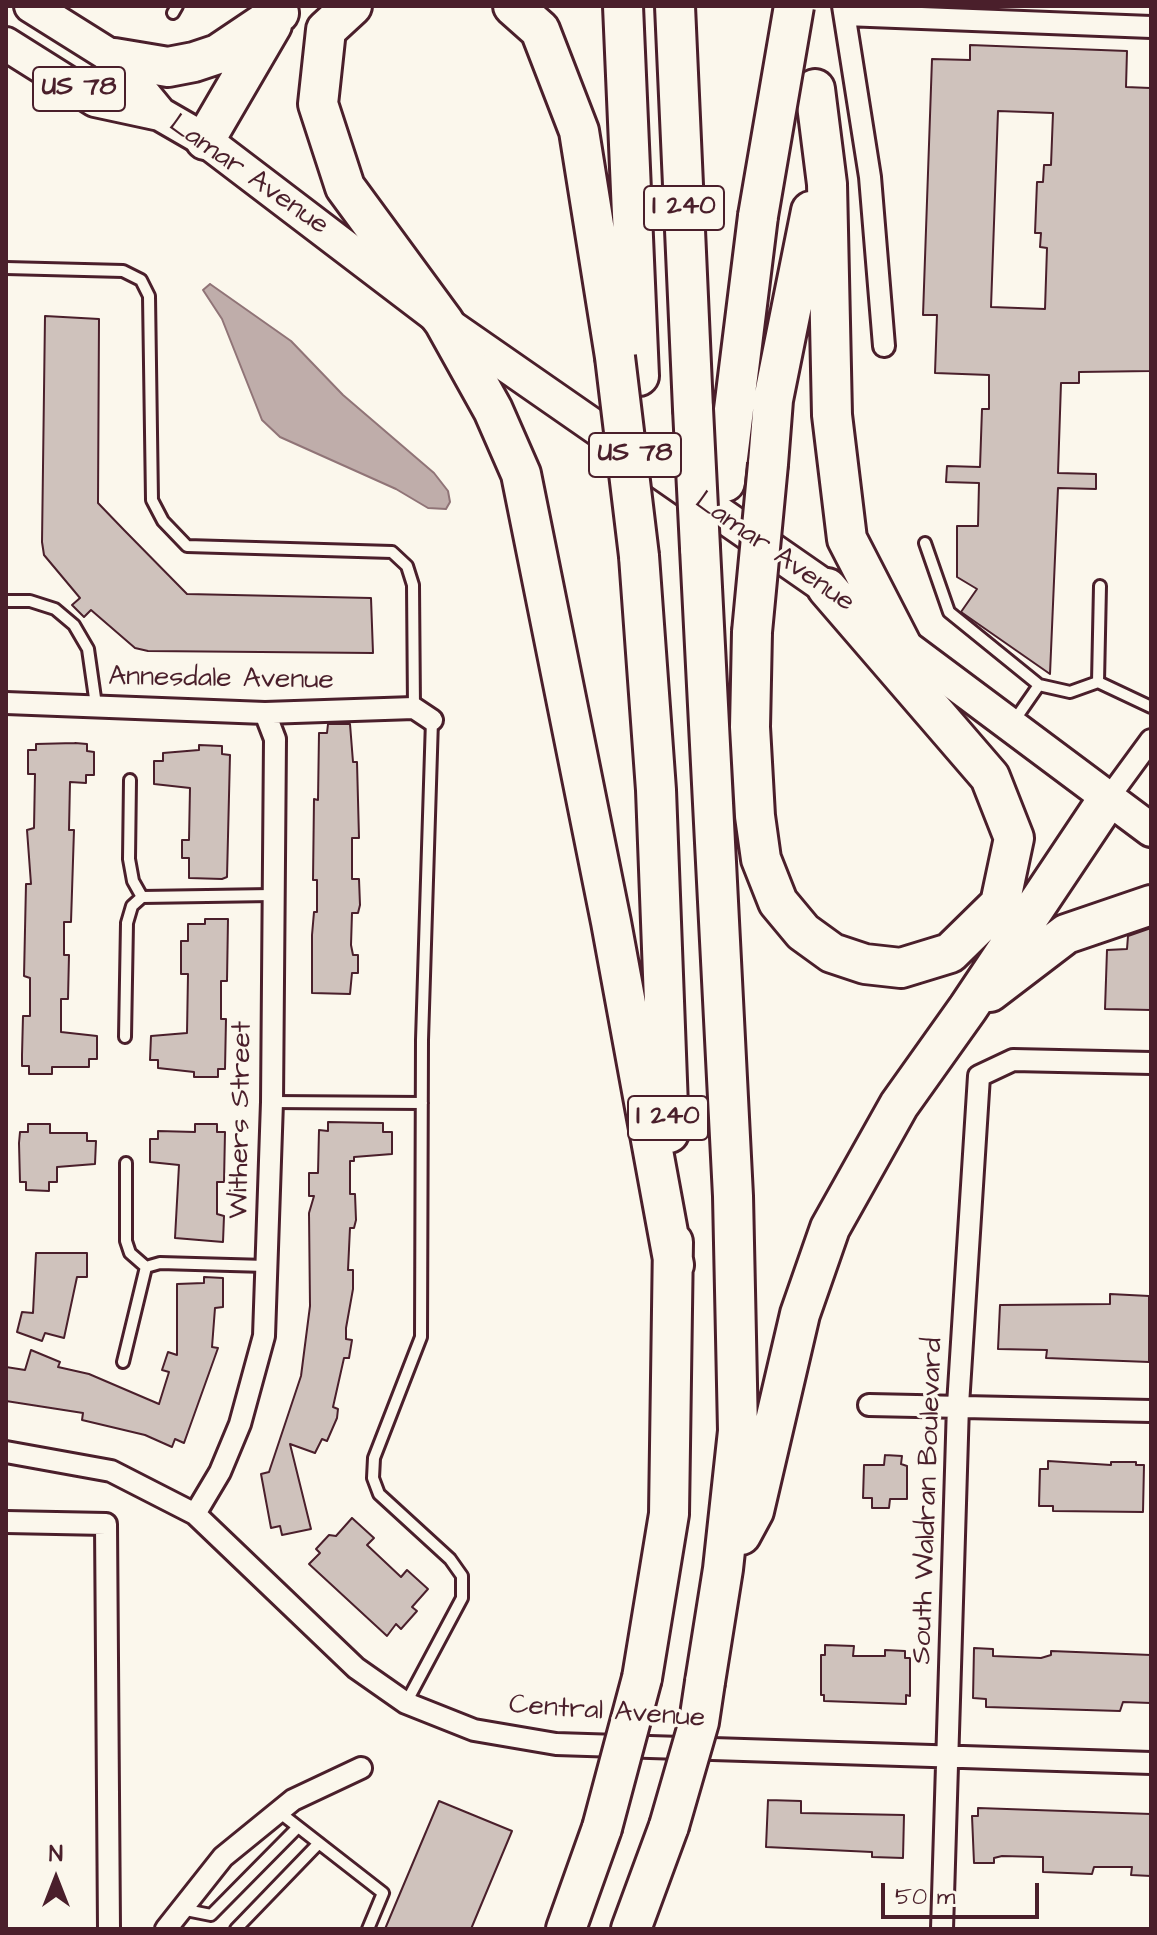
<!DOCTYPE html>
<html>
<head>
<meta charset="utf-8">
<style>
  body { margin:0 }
  #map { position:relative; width:1157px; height:1935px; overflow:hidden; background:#fbf7ec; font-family:"Architects Daughter",sans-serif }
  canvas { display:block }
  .frame { position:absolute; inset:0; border:8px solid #4a1f2b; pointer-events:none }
  .north { position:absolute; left:16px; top:1839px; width:80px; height:80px; -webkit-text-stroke:6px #fbf7ec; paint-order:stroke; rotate:0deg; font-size:22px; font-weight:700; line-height:32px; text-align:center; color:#4a1f2b }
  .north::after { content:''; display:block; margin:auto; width:28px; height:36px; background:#4a1f2b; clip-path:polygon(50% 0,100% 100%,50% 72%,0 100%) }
  .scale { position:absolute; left:881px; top:1883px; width:158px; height:36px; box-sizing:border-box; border:4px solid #4a1f2b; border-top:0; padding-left:10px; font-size:24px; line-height:28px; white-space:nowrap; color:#4a1f2b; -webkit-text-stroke:6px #fbf7ec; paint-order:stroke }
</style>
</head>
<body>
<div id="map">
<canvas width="1157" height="1935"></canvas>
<div class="frame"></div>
<div class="north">N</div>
<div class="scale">50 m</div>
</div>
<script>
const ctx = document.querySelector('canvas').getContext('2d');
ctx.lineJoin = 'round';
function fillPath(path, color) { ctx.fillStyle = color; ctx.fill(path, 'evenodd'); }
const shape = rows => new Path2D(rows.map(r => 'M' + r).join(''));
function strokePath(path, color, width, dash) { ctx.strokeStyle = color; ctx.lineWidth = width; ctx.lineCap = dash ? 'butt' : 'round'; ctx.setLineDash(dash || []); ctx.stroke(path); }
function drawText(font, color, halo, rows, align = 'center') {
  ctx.font = font + ' "Architects Daughter",sans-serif'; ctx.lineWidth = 7; ctx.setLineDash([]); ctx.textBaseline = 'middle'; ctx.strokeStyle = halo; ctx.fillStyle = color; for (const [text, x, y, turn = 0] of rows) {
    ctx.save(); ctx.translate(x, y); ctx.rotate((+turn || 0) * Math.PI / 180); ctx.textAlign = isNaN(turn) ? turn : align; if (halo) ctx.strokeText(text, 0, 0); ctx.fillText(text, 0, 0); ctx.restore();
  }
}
const water = shape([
  [210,284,291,341,343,395,434,473,448,491,450,502,446,509,428,508,396,489,280,437,262,420,222,319,203,290,210,284]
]);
fillPath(water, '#bfadaa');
strokePath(water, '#907477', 2);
const building = shape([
  [970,45,1127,51,1126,87,1150,88,1151,371,1079,372,1079,383,1061,383,1058,473,1096,474,1096,489,1058,488,1050,674,961,612,977,589,957,577,957,526,978,526,979,483,946,482,947,466,980,467,982,409,989,409,989,375,935,373,937,315,923,315,932,59,970,60,970,45],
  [998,111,1053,113,1051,165,1044,165,1043,182,1037,182,1035,233,1041,233,1040,247,1047,248,1045,309,991,307,998,111],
  [45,316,99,319,98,503,124,530,187,594,371,598,373,653,148,651,135,648,91,610,84,617,72,605,80,598,44,555,42,542,45,316],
  [328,724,350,724,353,762,357,762,359,838,352,838,352,879,359,879,360,905,358,913,352,913,351,945,353,955,358,955,358,973,352,973,350,994,312,993,312,935,314,912,317,912,317,880,313,880,314,799,318,800,319,733,327,733,328,724],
  [75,743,87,744,87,751,94,752,94,775,86,775,86,783,70,782,69,830,74,830,71,922,64,922,64,955,69,955,68,999,61,999,61,1032,97,1036,97,1059,89,1059,89,1067,52,1067,52,1074,29,1074,29,1066,22,1066,22,1055,23,1016,30,1016,30,978,24,976,26,884,31,884,27,830,34,828,35,774,28,774,28,750,36,750,36,744,75,743],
  [199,745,222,746,222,754,230,755,227,877,222,879,189,878,189,858,182,858,182,840,189,840,190,788,154,784,154,761,163,761,163,753,199,750,199,745],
  [205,919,228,919,227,981,221,981,221,1019,226,1019,225,1069,218,1069,218,1077,194,1077,194,1072,158,1068,158,1060,150,1060,151,1036,187,1033,188,974,181,974,181,941,188,941,188,924,205,924,205,919],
  [1151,928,1151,1010,1105,1009,1107,950,1127,949,1128,936,1151,928],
  [328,1122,383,1123,383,1132,392,1132,392,1154,354,1157,354,1161,350,1161,350,1194,355,1194,356,1220,354,1228,350,1228,348,1270,353,1270,353,1289,346,1328,346,1339,352,1340,349,1358,344,1358,333,1407,338,1409,337,1418,327,1441,322,1439,315,1453,290,1444,311,1529,282,1535,280,1526,271,1528,261,1474,269,1472,301,1376,310,1306,309,1213,314,1196,309,1196,309,1173,318,1173,319,1130,328,1131,328,1122],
  [28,1124,50,1124,50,1133,87,1133,87,1141,96,1141,95,1164,57,1167,57,1182,49,1182,49,1191,26,1190,26,1182,20,1182,19,1143,20,1132,28,1132,28,1124],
  [195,1124,217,1124,217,1132,225,1132,224,1182,217,1182,217,1214,224,1216,223,1242,175,1238,179,1165,150,1162,150,1139,158,1139,158,1131,195,1132,195,1124],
  [36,1253,87,1253,87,1277,77,1277,64,1338,45,1333,42,1341,17,1332,22,1312,33,1313,36,1253],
  [204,1277,223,1278,223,1307,215,1308,212,1347,218,1348,184,1443,175,1439,172,1447,145,1435,82,1420,83,1413,6,1401,6,1367,25,1370,31,1350,60,1362,58,1367,89,1374,159,1404,169,1372,162,1370,168,1352,177,1355,177,1284,204,1283,204,1277],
  [1110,1294,1149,1296,1149,1362,1046,1358,1047,1350,998,1349,1000,1305,1110,1304,1110,1294],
  [885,1455,902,1456,901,1464,907,1466,907,1499,890,1499,889,1508,872,1508,872,1498,863,1498,864,1465,884,1465,885,1455],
  [1048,1461,1111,1465,1111,1462,1136,1462,1136,1465,1144,1465,1143,1512,1053,1511,1053,1506,1039,1506,1040,1469,1048,1469,1048,1461],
  [352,1518,374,1538,367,1545,401,1577,407,1570,428,1589,412,1607,417,1611,401,1629,396,1624,387,1636,309,1564,320,1553,316,1549,329,1535,336,1536,352,1518],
  [825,1645,854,1646,853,1656,885,1656,885,1650,905,1651,905,1658,910,1658,910,1696,906,1695,906,1704,824,1701,824,1695,821,1695,821,1655,825,1655,825,1645],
  [974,1648,993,1649,993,1656,1041,1658,1051,1655,1051,1651,1151,1655,1151,1703,1123,1702,1120,1711,986,1707,986,1699,973,1698,974,1648],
  [768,1800,801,1801,801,1813,904,1815,903,1858,872,1857,872,1852,766,1847,768,1800],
  [439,1801,512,1831,471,1929,385,1929,439,1801],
  [978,1808,1151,1814,1151,1876,1131,1875,1132,1867,1094,1867,1092,1874,1043,1872,1043,1857,1002,1856,994,1858,994,1863,974,1863,972,1816,978,1816,978,1808]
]);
fillPath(building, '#cfc2bc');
strokePath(building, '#4a1f2b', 2);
const service = shape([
  [173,13,177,6],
  [6,268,123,271,141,280,149,296,152,500,163,521,187,546,392,552,407,566,413,585,414,708],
  [925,543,949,612,1039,685],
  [6,601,30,601,55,609,74,625,88,649,96,705],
  [1098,682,1151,707],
  [1014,721,1039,685,1070,692,1098,682,1100,586],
  [130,780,129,859,133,881,142,897],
  [125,1037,127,923,132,906,142,897,272,895],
  [272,1102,422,1103],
  [126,1163,126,1241,130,1253,146,1267],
  [123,1362,146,1267,160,1263,266,1266],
  [406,1703,462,1598,462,1576,450,1559,379,1494,373,1478,374,1458,421,1337,422,1040,432,720],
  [279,1812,383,1893,368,1929],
  [181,1909,211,1915,298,1827],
  [236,1929,319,1843]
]);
const minor = shape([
  [843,6,870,177,884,346],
  [845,15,1151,27],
  [6,703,265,713,414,708,432,720],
  [1107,800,1151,740],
  [869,1405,1151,1411],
  [6,1452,111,1471,195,1514,356,1668,406,1703,474,1730,556,1744,1151,1763],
  [195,1514,220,1472,240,1424,264,1336,272,1102,275,739,265,713],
  [6,1522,106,1524,109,1929],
  [166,1929,223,1857,293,1800,361,1768],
  [942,1929,958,1405,979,1076,1013,1060,1151,1063]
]);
const primary = shape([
  [31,6,114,58,160,114],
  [6,44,95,100,160,114,205,140,444,322,827,588,1151,830]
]);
const motorway = shape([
  [352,6,326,30,318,104,345,187,444,322,493,410,521,474,611,922,674,1265],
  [513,6,540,30,579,131,615,357],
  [623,6,639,376],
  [675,6,693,409],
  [114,58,168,67,194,62,218,54,279,13],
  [815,89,827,184,832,415,847,539,901,644],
  [205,140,272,25],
  [768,464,773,400,811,211],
  [725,482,758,216],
  [700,548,733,1196,738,1431,723,1569,705,1682],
  [639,556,656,790,669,1133],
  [752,632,750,727,755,816,761,859,778,902,803,932,832,953,865,964,901,968,950,953,1000,904,1014,838,990,777,827,588],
  [990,992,1066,934,1151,905],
  [741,1535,754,1511,800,1314,830,1228,899,1105,968,1008,1107,800],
  [642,1678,669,1514,673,1242],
  [566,1929,602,1828],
  [631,1929,669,1826]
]);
strokePath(service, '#4a1f2b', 16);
strokePath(minor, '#4a1f2b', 26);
strokePath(primary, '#4a1f2b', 38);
strokePath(motorway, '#4a1f2b', 44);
strokePath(service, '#fbf7ec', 10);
strokePath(minor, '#fbf7ec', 20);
strokePath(primary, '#fbf7ec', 32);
strokePath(motorway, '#fbf7ec', 38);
const motorwayBridge = shape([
  [758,216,794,6],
  [615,357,639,556],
  [693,409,700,548],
  [752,632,768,464],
  [669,1826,699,1722,705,1682],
  [602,1828,642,1678]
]);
strokePath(motorwayBridge, '#4a1f2b', 44, []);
strokePath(motorwayBridge, '#fbf7ec', 38);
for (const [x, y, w] of [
  [79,89,92],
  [684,208,80],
  [635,455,92],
  [668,1118,80]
]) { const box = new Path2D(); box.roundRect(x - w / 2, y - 22, w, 44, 6); ctx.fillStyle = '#fbf7ec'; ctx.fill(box); strokePath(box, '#4a1f2b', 2); }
drawText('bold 26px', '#4a1f2b', null, [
  ["US 78",79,89],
  ["I 240",684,208],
  ["US 78",635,455],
  ["I 240",668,1118]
]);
drawText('28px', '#4a1f2b', '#fbf7ec', [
  ["Lamar Avenue",248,176,35],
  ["Lamar Avenue",774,553,35],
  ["Annesdale Avenue",221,680,1],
  ["Withers Street",242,1120,-89],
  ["South Waldran Boulevard",929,1501,-88],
  ["Central Avenue",607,1713,4]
]);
</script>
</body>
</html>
